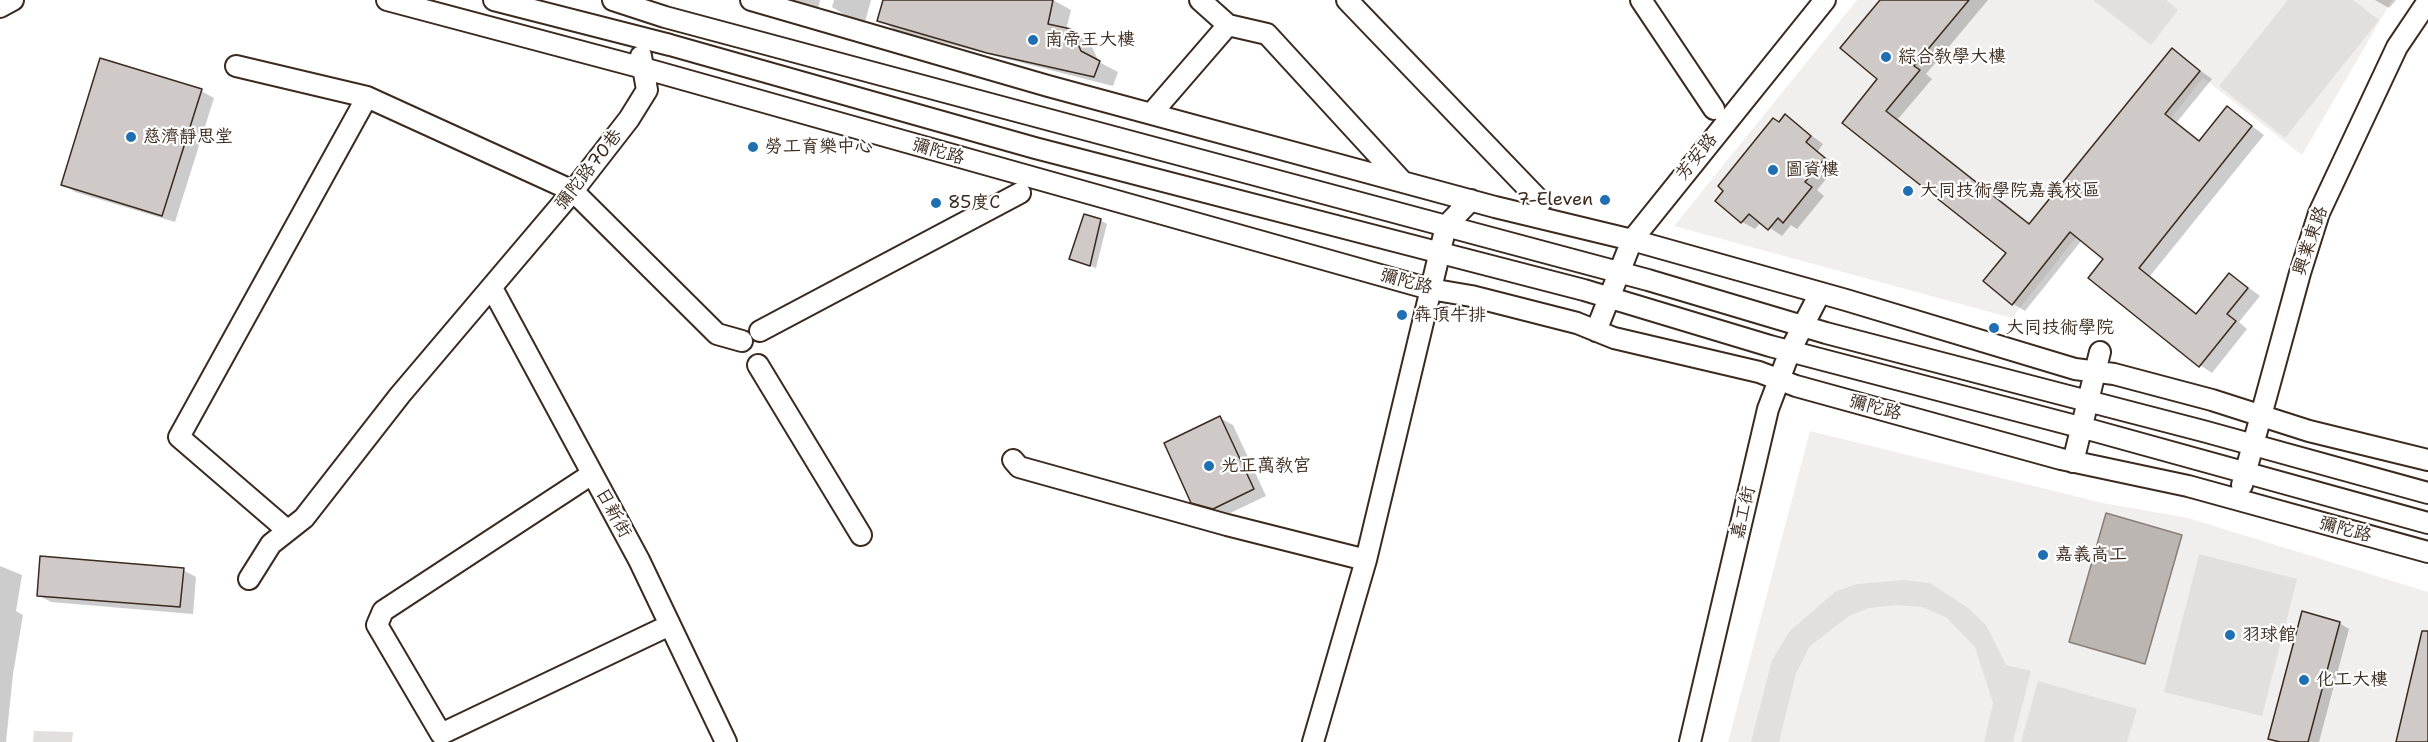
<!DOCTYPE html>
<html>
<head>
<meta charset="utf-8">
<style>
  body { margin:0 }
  canvas { display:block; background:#fff }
</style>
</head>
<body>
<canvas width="2428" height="742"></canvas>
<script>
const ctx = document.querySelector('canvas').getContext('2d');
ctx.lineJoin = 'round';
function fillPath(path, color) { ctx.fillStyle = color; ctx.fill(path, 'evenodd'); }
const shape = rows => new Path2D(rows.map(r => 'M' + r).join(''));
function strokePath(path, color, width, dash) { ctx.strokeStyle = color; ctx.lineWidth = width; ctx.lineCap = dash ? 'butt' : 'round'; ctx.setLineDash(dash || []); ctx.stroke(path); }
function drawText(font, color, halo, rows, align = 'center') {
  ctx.font = font + ' "Shantell Sans","LXGW WenKai TC",sans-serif'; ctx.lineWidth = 4.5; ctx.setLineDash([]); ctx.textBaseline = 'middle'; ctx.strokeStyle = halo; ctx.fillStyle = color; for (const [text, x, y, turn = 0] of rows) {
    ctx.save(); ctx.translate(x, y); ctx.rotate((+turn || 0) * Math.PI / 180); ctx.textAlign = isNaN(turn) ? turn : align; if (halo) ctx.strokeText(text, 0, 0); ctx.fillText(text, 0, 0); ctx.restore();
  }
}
fillPath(shape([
  [1857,0,2392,0,2302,155,2203,78,2012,318,1674,226],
  [1810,431,2103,503,2188,518,2428,592,2428,742,1728,742]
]), '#f1efee');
fillPath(shape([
  [2093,0,2166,0,2178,10,2151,45],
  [2288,0,2353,0,2379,20,2285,138,2219,86],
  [2199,554,2297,579,2262,716,2164,692],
  [1904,580,1930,583,1968,608,1986,625,2006,665,2031,671,2013,742,1984,742,1993,703,1975,647,1946,617,1922,607,1896,605,1869,608,1849,616,1809,647,1796,674,1779,742,1751,742,1772,660,1790,631,1835,592,1857,584],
  [2038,681,2137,709,2127,742,2021,742],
  [34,731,73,732,72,742,33,742]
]), '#e2e0de');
const water = shape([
  [2106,513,2182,535,2145,664,2069,642,2106,513]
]);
fillPath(water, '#bcb6b3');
strokePath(water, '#887e77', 1.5);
fillPath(shape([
  [786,0,820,0,818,9],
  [834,0,871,0,865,22,850,18,832,7],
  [885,0,1053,0,1071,10,1066,30,1089,41,1099,62,1118,72,1113,86,897,31,879,20],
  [1882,0,1988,0,1926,74,1932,79,1898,119,2031,224,2172,50,2212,79,2177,122,2201,141,2228,108,2264,135,2150,276,2198,314,2230,274,2260,296,2239,322,2247,329,2212,373,2200,365,2105,259,2082,240,2025,311,2012,303,2008,252,1844,123,1879,79],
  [2375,0,2396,0,2389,8],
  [201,91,214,98,175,222,75,192,63,184],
  [1785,116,1823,144,1818,151,1837,166,1817,190,1824,196,1797,229,1791,225,1782,236,1761,222,1755,229,1742,222,1780,123],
  [1100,220,1107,224,1096,268,1071,259],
  [1220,418,1233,425,1266,496,1226,515,1206,509,1192,502],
  [0,566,22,575,16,611,23,615,13,674,6,742,0,742],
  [183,570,196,577,193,614,51,602,38,595],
  [2339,623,2349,629,2319,742,2276,742,2269,738]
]), '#0003');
const building = shape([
  [883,0,1053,0,1048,24,1071,29,1081,51,1100,61,1094,77,987,53,877,21,883,0],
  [1880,0,1969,0,1914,66,1920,70,1886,111,2029,224,2172,48,2200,71,2165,114,2199,141,2227,106,2252,126,2139,268,2196,314,2229,273,2248,288,2227,314,2236,321,2199,367,2088,278,2103,259,2070,232,2012,305,1983,281,2006,253,1842,123,1877,79,1840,48,1880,0],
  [100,58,202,89,162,216,61,185,100,58],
  [1785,114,1811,136,1806,142,1825,158,1805,182,1812,187,1783,223,1778,218,1768,230,1749,214,1741,223,1715,201,1723,191,1718,186,1773,118,1779,122,1785,114],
  [1084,214,1101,219,1090,266,1069,259,1084,214],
  [1220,416,1254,489,1213,509,1191,503,1164,443,1220,416],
  [40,556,184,568,180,607,37,596,40,556],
  [2302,611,2340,622,2308,742,2280,742,2268,739,2302,611],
  [2422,631,2428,631,2428,742,2396,742,2422,631]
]);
fillPath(building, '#cfcac7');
strokePath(building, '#3b2a1e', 1.5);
const minor = shape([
  [387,0,643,68,1430,289,1471,296,1577,323,1614,338,1759,372,1796,386,2061,459,2188,486,2428,552],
  [494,0,670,45,1035,148,1584,290,1770,346,2095,431,2428,523],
  [613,0,665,17,1648,280,1826,333,2203,431,2428,493],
  [751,0,1048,86,1495,207,1632,240,1846,300,2075,369,2114,374,2212,400,2309,431,2428,460],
  [1347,0,1541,202],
  [1641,0,1714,109],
  [0,7,13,0],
  [1228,25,1267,34,1401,180],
  [236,66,367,97],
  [1151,114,1228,25,1200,0],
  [492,288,639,560,726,742],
  [760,331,1020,193],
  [1596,331,1632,240,1825,0],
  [758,365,861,535],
  [1013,460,1019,467,1227,525,1366,560],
  [2073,462,2100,352],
  [592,474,383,611,377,625,441,734,670,625],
  [2242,485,2300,273,2319,213,2397,47,2428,1],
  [287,530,179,437,367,97,573,191,717,334,742,341],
  [249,579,271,544,304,518,400,395,573,191,629,119,647,90,641,56],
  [1313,742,1366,560,1446,226,1471,200],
  [1690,742,1768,409,1790,351,1820,293]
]);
strokePath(minor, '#3b2a1e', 24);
strokePath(minor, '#fff', 20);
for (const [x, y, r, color] of [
  [1033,40,6,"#1f6fb2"],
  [1886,57,6,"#1f6fb2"],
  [131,137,6,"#1f6fb2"],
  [753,147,6,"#1f6fb2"],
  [1773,170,6,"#1f6fb2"],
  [1908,191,6,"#1f6fb2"],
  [1605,200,6,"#1f6fb2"],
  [936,203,6,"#1f6fb2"],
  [1402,315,6,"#1f6fb2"],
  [1994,328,6,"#1f6fb2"],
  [1209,466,6,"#1f6fb2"],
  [2043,555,6,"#1f6fb2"],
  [2230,635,6,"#1f6fb2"],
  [2304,680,6,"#1f6fb2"]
]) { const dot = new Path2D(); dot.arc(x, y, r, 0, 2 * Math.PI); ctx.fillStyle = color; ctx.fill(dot); strokePath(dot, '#fff', 2); }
drawText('18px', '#3b2a1e', '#fff', [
  ["南帝王大樓",1045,40],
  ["綜合教學大樓",1898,57],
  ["慈濟靜思堂",143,137],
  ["勞工育樂中心",765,147],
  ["圖資樓",1785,170],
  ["大同技術學院嘉義校區",1920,191],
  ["7-Eleven",1593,200,"right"],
  ["85度C",948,203],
  ["犇頂牛排",1414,315],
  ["大同技術學院",2006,328],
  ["光正萬教宮",1221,466],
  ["嘉義高工",2055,555],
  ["羽球館",2242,635],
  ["化工大樓",2316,680]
], 'left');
drawText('18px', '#3b2a1e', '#fff', [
  ["彌陀路",938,152,16],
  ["芳安路",1697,157,-51],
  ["彌陀路70巷",589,170,-52],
  ["興業東路",2311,241,-71],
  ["彌陀路",1406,282,15],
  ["彌陀路",1875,408,15],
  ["日新街",613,513,61],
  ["嘉工街",1744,513,-77],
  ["彌陀路",2345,530,15]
]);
</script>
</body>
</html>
